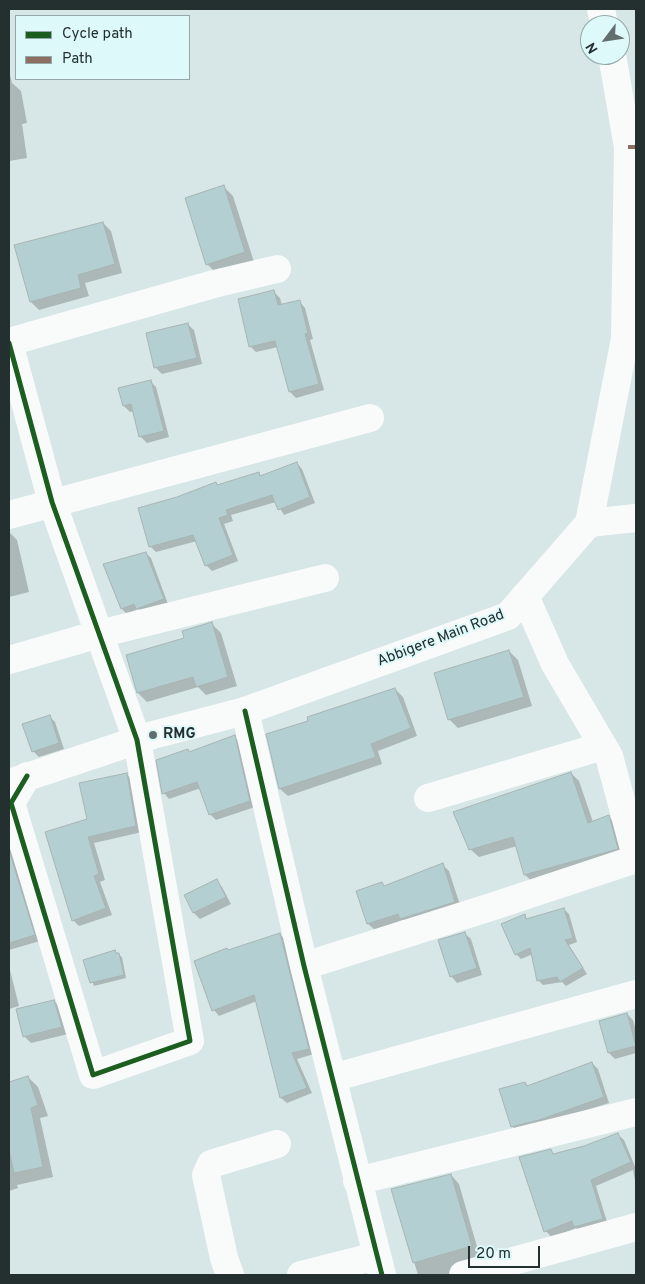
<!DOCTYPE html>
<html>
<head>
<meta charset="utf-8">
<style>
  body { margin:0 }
  #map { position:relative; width:645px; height:1284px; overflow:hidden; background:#d7e6e6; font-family:Overpass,sans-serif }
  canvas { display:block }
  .frame { position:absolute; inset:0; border:10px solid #242f2f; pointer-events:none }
  .legend { position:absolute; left:15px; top:15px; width:175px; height:65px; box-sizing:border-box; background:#def9fa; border:1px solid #94a8a9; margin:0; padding:6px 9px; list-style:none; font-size:15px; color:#242f2f }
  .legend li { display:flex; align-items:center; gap:10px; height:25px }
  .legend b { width:25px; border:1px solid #94a8a9 }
  .north { position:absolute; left:580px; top:15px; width:50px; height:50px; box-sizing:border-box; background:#def9fa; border:1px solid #94a8a9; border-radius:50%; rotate:239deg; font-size:14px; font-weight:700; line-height:20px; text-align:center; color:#242f2f }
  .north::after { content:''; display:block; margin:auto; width:18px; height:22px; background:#636f6f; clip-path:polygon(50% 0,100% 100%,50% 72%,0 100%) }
  .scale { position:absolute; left:468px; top:1246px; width:72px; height:22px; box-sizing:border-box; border:2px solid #242f2f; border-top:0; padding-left:6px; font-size:15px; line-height:18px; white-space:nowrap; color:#242f2f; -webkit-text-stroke:4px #def9fa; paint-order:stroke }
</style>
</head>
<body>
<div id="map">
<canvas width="645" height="1284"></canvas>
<div class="frame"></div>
<ul class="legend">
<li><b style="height:6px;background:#1b5e20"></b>Cycle path</li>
<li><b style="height:6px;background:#8d6e63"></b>Path</li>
</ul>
<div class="north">N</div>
<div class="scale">20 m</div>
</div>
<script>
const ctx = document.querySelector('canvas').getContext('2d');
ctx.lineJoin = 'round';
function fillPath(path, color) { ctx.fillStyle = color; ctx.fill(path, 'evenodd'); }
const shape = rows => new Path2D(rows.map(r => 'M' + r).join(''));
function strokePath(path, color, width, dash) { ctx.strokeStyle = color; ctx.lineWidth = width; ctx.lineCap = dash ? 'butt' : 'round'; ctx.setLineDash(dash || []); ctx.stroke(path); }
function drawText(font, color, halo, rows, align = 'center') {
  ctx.font = font + ' Overpass,sans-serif'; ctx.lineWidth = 4; ctx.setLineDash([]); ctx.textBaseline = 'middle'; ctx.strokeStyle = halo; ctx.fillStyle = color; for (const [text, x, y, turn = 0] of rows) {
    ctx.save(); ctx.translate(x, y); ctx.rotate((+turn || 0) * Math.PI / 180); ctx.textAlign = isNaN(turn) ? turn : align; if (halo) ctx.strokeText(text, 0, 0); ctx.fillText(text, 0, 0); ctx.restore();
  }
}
fillPath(shape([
  [9,71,12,83,21,91,27,123,22,124,27,158,9,161],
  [224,187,233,196,254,262,216,273,207,264],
  [103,223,111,231,122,273,85,283,89,296,39,310,31,302],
  [274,292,280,298,282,305,299,301,305,308,313,339,310,340,324,390,296,398,290,392,278,347,256,352,250,346],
  [187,324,194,330,202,364,162,374,156,368,147,334],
  [150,381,156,387,169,437,147,443,140,436,134,411,130,412,124,406],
  [297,463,302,469,315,503,284,515,276,502,231,515,233,521,224,524,238,561,212,571,206,565,197,541,156,552,150,546,218,486,258,473,262,477],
  [9,532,17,540,29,592,9,597],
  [146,553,151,558,168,604,142,613,138,609,127,614,122,609,105,565],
  [212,624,221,633,237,686,206,695,198,687,147,702,138,693,127,656,186,639],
  [509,651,518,660,532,706,458,728,449,719],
  [395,689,403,697,417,736,378,751,382,764,288,796,280,789,268,735],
  [49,716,55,722,64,749,39,757,33,751],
  [234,737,240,742,255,807,216,820,210,814,201,788,169,799,164,793,188,750,190,753],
  [571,773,579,781,593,822,609,817,617,825,625,857,534,883,525,875,517,846,479,857,470,849],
  [126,774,133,780,142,832,94,843,105,880,100,882,112,915,79,926,73,920,88,820],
  [9,838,11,846,9,847,15,858,40,941,9,950],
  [443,865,449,871,461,908,407,925,403,920,375,930,368,924,382,884,385,887],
  [216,881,222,887,231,904,200,919,194,913,186,896],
  [564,909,569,914,577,942,569,945,587,974,566,986,562,982,543,985,538,980,533,954,521,959,516,954,524,916,528,920],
  [464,933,471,939,482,975,457,983,451,976],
  [280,935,286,940,314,1054,297,1059,312,1093,287,1103,281,1098,257,1001,219,1016,214,1010,229,952],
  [115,952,122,957,126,978,94,986,85,961],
  [9,966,19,1006,9,1009],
  [54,1001,60,1007,68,1034,31,1043,24,1036],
  [627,1014,633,1020,636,1031,636,1053,615,1059,609,1053,600,1021],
  [592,1063,598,1069,609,1103,518,1132,512,1126,525,1083,528,1086],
  [28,1077,38,1087,48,1116,40,1118,53,1177,17,1185,18,1188,9,1191,9,1142,11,1141,9,1083],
  [617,1134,624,1140,636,1169,636,1186,633,1170,596,1186,608,1225,581,1233,576,1228,552,1238,546,1231,521,1158,550,1151,554,1155,585,1147],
  [451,1175,459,1184,482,1264,459,1275,418,1275,393,1190]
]), '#0003');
const building = shape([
  [224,185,245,252,206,265,185,198,224,185],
  [103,222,115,264,78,275,81,288,30,302,14,245,103,222],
  [274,290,278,305,300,300,308,333,305,334,319,384,289,392,275,341,249,347,238,299,274,290],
  [188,323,197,358,154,368,146,333,188,323],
  [151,380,164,431,139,437,131,404,123,406,118,388,151,380],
  [297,462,310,497,278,510,272,495,226,510,228,515,219,518,233,555,205,566,193,535,149,547,138,508,177,497,216,482,217,485,259,472,260,476,297,462],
  [146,552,164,599,136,609,134,604,121,609,103,564,146,552],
  [212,622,228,677,196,687,193,677,137,693,126,655,184,638,182,631,212,622],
  [509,650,524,697,448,720,434,673,509,650],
  [395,688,411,728,371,744,376,757,279,789,266,734,308,721,307,717,395,688],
  [50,715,59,743,32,752,22,724,50,715],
  [235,735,250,801,209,815,197,782,162,794,156,760,188,749,189,752,235,735],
  [571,772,588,823,609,815,618,849,524,875,513,837,469,850,453,812,571,772],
  [127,773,136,826,88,837,99,874,94,876,106,908,72,921,45,832,87,819,79,783,127,773],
  [9,850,35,935,9,943,9,850],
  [443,863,455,902,400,919,398,914,367,924,356,891,382,882,384,886,443,863],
  [217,879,226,897,193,913,184,895,217,879],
  [564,908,573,938,565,940,583,968,560,982,557,977,537,981,530,948,515,955,501,924,525,914,526,919,564,908],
  [465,932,477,968,450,977,438,940,465,932],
  [280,933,309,1049,292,1053,307,1088,280,1098,254,995,212,1011,194,961,227,948,228,950,280,933],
  [115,950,116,953,119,953,124,975,90,983,83,960,115,950],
  [54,1000,62,1027,23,1037,16,1009,54,1000],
  [627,1013,636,1046,608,1053,599,1021,627,1013],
  [592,1062,604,1097,539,1120,511,1127,499,1089,525,1082,527,1086,592,1062],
  [28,1076,38,1105,31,1108,43,1167,14,1173,9,1150,9,1082,28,1076],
  [618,1133,631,1162,591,1180,603,1219,574,1227,572,1221,544,1232,519,1157,551,1149,553,1154,584,1146,618,1133],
  [451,1174,472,1246,413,1263,391,1189,451,1174]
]);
fillPath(building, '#b3cfd1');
strokePath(building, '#a8b4b4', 1);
strokePath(shape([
  [9,342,214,284,277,269],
  [9,343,52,502,137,740,190,1041,93,1075,11,803,27,776],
  [9,515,370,418],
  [589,523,636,518],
  [525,596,555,664,609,756,636,856],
  [9,660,99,634,325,578],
  [245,711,304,966,382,1275],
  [428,798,603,746],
  [304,966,494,906,636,859],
  [332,1078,636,994],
  [357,1181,636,1112],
  [230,1275,224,1258,206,1175,211,1164,277,1144],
  [301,1275,376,1256],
  [463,1275,636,1227]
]), '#f9fbfb', 28);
strokePath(shape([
  [601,9,604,25],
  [9,783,153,735,245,711,508,616,589,523,625,339,628,147,612,55]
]), '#f9fbfb', 28);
strokePath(shape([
  [628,147,636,147]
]), '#8d6e63', 4, [8, 4]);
strokePath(shape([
  [9,343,52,502,137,740,190,1041,93,1075,11,803,27,776],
  [245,711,304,966,382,1275]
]), '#1b5e20', 5);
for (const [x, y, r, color] of [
  [153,735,5,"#636f6f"]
]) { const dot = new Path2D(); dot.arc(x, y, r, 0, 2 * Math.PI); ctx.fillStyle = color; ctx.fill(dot); strokePath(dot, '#def9fa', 2); }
drawText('15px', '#242f2f', '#def9fa', [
  ["Abbigere Main Road",441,639,-21]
]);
drawText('bold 15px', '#242f2f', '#def9fa', [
  ["RMG",163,735]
], 'left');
</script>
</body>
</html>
